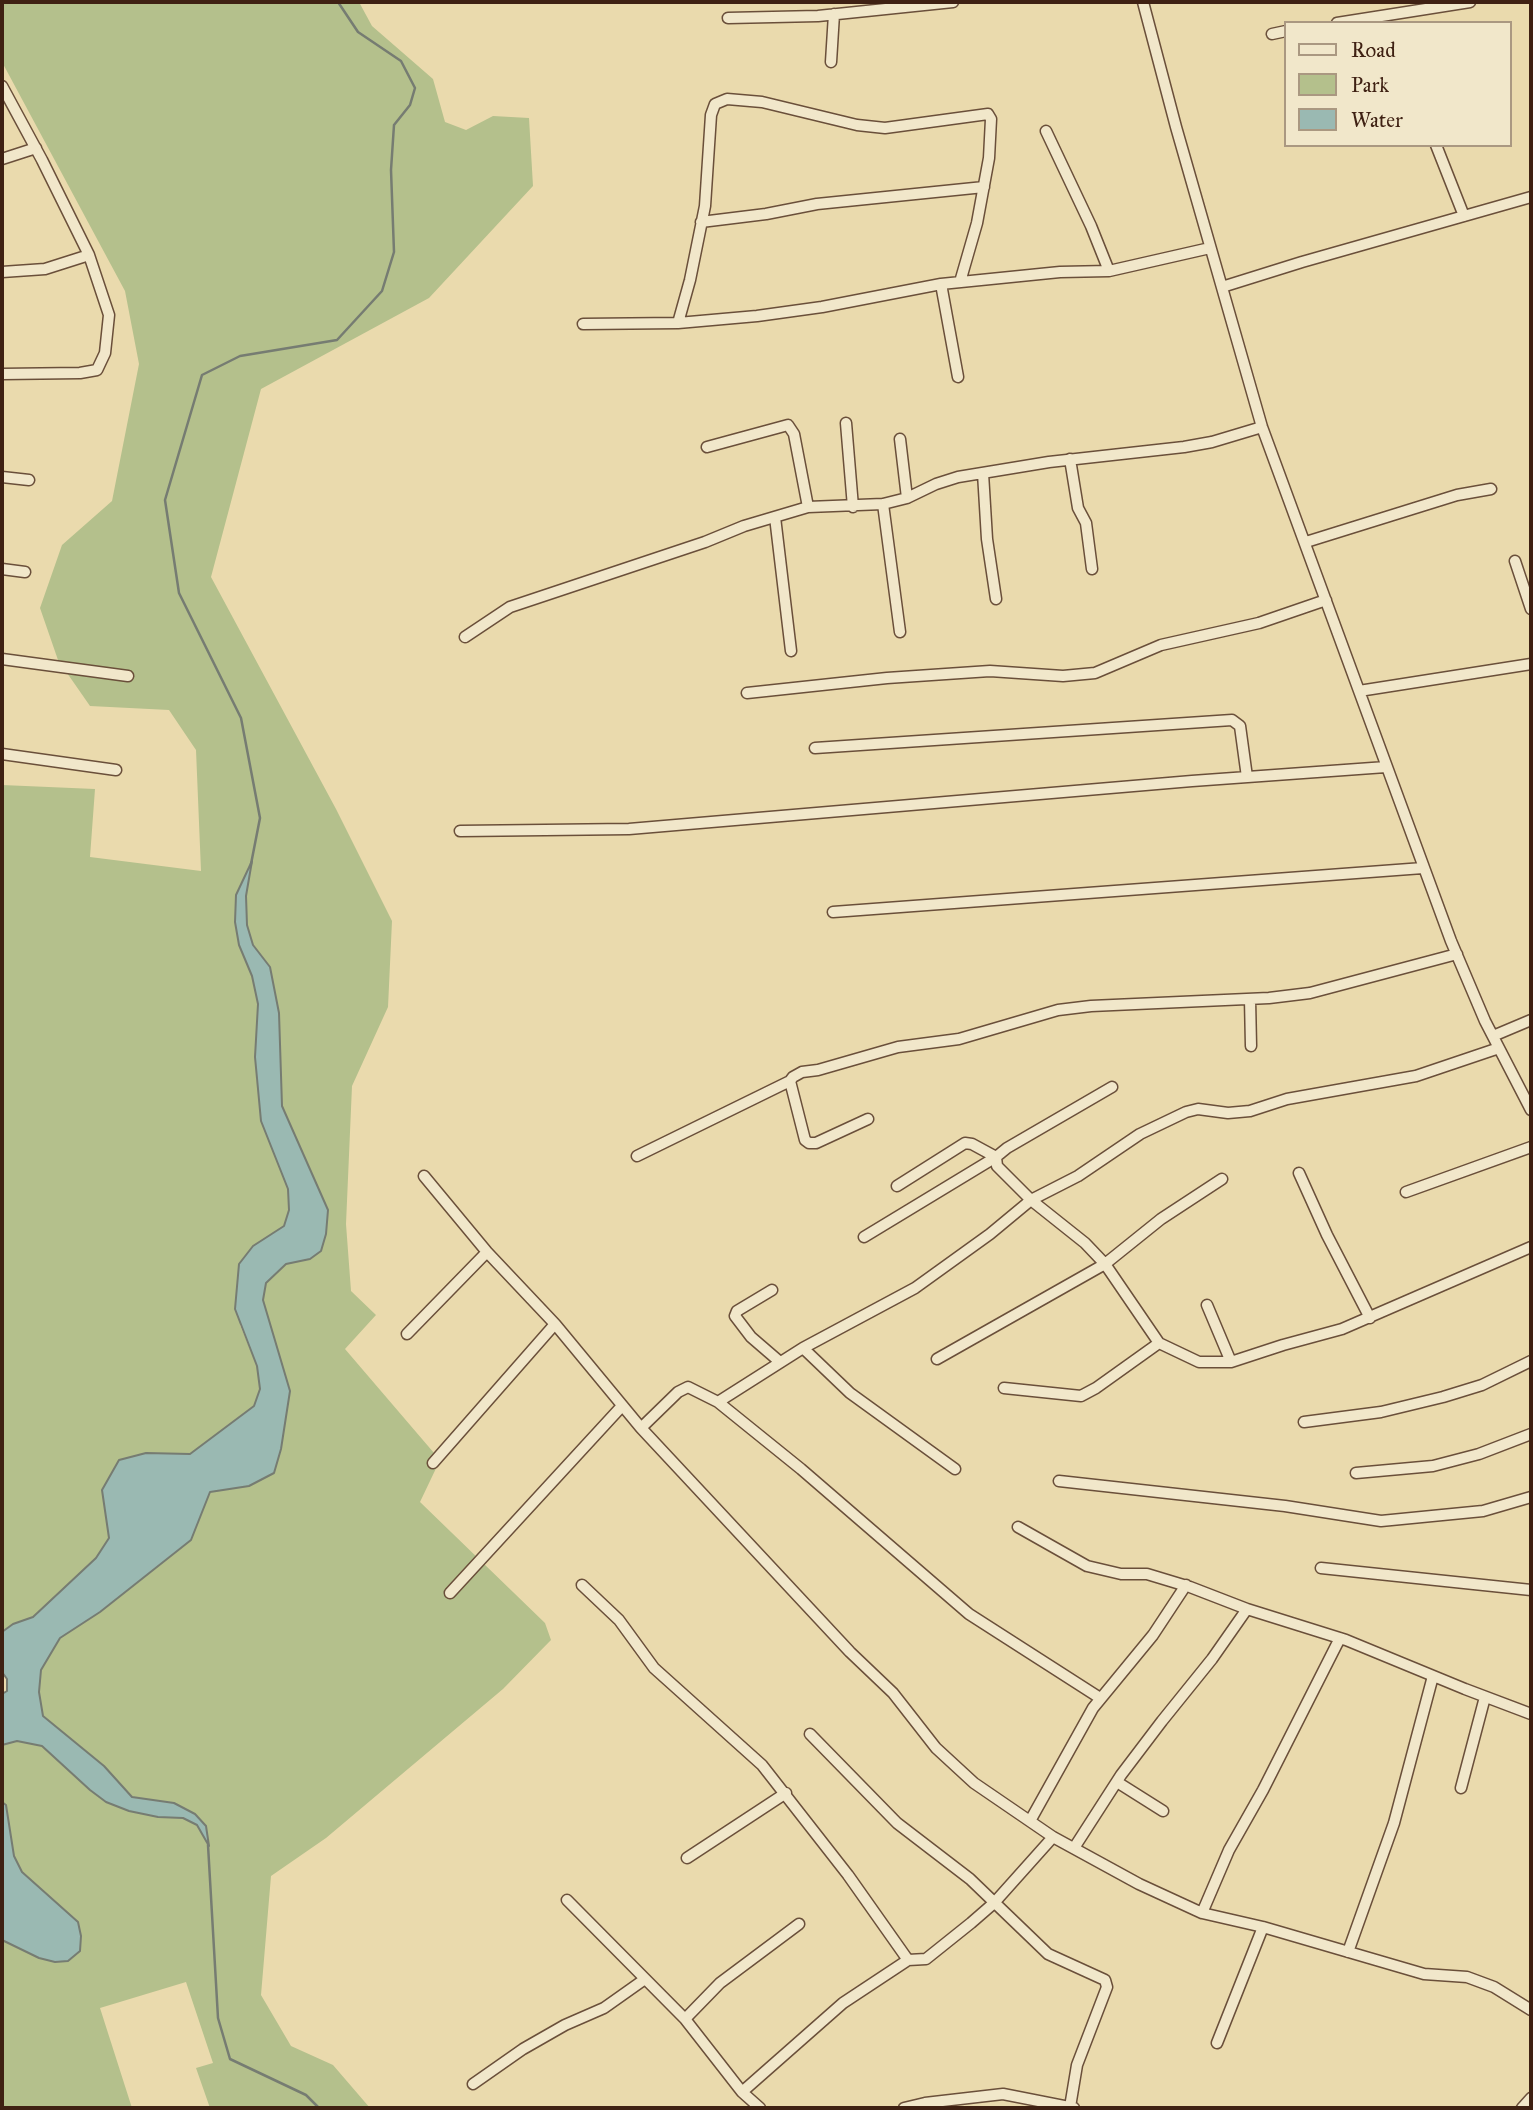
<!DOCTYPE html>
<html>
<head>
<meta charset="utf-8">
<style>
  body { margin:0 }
  #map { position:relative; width:1533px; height:2110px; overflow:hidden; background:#eadaad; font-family:"IM FELL Great Primer",serif }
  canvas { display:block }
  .frame { position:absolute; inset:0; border:4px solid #3f2113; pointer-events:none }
  .legend { position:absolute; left:1284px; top:21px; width:228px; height:126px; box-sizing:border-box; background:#f1e7ca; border:2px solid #aa9881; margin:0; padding:9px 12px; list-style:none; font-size:21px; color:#3f2113 }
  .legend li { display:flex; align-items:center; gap:14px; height:35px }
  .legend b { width:35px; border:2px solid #aa9881 }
</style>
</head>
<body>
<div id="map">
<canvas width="1533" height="2110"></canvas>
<div class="frame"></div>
<ul class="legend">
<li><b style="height:9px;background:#f1e7ca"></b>Road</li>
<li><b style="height:19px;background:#b4c08c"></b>Park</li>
<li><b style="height:19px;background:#9ab9b2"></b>Water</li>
</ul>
</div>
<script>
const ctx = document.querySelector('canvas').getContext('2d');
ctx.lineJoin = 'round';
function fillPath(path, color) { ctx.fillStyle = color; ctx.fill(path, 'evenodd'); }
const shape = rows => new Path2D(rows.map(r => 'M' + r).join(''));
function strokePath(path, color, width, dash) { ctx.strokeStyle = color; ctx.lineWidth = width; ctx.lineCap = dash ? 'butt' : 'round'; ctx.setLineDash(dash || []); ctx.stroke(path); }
fillPath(shape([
  [2,2,359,2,372,26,433,79,445,122,466,130,493,116,529,118,533,186,429,298,261,389,211,577,336,809,392,921,388,1007,352,1086,346,1224,351,1291,376,1315,345,1349,440,1460,420,1502,545,1623,551,1640,503,1689,326,1838,271,1876,261,1995,291,2046,333,2065,370,2108,210,2108,196,2068,213,2063,186,1982,100,2008,132,2108,2,2108,2,1940,11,1944,65,1910,22,1872,14,1856,6,1805,2,1802,2,1745,17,1741,42,1746,90,1790,106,1802,129,1811,158,1817,183,1818,197,1825,208,1844,206,1826,174,1803,132,1797,104,1766,43,1716,39,1692,40,1670,60,1638,100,1612,191,1540,210,1492,221,1490,290,1391,263,1300,266,1283,286,1264,310,1259,328,1210,282,1106,279,1013,270,967,253,945,247,925,246,896,251,864,236,895,235,922,239,945,252,976,258,1004,256,1078,288,1189,289,1210,284,1226,254,1246,240,1325,257,1366,260,1389,254,1406,190,1454,146,1453,102,1490,109,1538,96,1558,33,1617,13,1624,2,1632,2,785,95,789,90,857,201,871,196,750,169,710,90,706,58,660,40,608,62,545,112,501,139,364,125,291,2,62]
]), '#b4c08c');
const water = shape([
  [252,861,246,896,247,925,253,945,270,967,279,1013,282,1106,328,1210,326,1234,321,1251,310,1259,286,1264,266,1283,263,1300,290,1391,281,1449,274,1473,249,1486,210,1492,191,1540,100,1612,60,1638,41,1670,39,1692,43,1716,104,1766,132,1797,174,1803,195,1814,206,1826,209,1846,197,1825,183,1818,158,1817,129,1811,106,1802,90,1790,42,1746,17,1741,2,1745,2,1694,7,1691,7,1679,2,1672,2,1632,13,1624,33,1617,96,1558,109,1538,102,1490,119,1460,146,1453,190,1454,254,1406,260,1389,257,1366,235,1309,239,1264,253,1246,284,1226,289,1210,288,1189,261,1121,255,1057,258,1004,252,976,239,945,235,922,236,895,252,861],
  [2,1802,6,1805,14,1856,22,1872,78,1922,81,1936,80,1951,68,1961,55,1962,39,1958,2,1940,2,1802]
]);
fillPath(water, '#9ab9b2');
strokePath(water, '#767c72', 2);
strokePath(shape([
  [251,864,260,818,241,718,179,593,165,500,202,375,240,356,337,340,382,291,394,252,391,170,394,125,410,105,415,88,401,61,358,32,338,2],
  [208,1845,218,2018,230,2059,306,2095,319,2108]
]), '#767c72', 2.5);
const minor = shape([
  [1143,2,1176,127,1262,427,1451,941,1485,1021,1531,1110],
  [728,18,818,16,953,2],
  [1337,23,1470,2],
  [1272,34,1286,31],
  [831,62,834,14],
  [2,86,42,160,89,255,109,315,105,353,97,370,80,373,2,374],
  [1046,131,1091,226,1109,271],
  [1436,145,1464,216],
  [2,159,36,148],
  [701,222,766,214,817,204,984,187],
  [2,272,45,269,89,255],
  [941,284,958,377],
  [1222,287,1302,262,1531,197],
  [678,323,690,280,705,206,711,115,715,104,727,99,762,102,857,125,885,128,988,114,991,119,989,158,977,223,960,282],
  [583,324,678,323,757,316,822,307,941,284,1060,272,1109,271,1210,248],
  [846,423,853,507],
  [900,439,907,498],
  [707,447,788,425,794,434,808,507],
  [1070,459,1078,508,1086,523,1092,569],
  [983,473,987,539,996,599],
  [2,477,29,480],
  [883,504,900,632],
  [775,517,791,651],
  [1306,542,1457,495,1491,489],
  [1515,561,1531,609],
  [2,569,25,572],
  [465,637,510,607,705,542,744,526,808,507,883,504,907,498,936,484,958,477,1049,462,1184,447,1212,442,1262,427],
  [2,659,128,676],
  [1359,691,1531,664],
  [747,693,887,678,990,671,1063,676,1095,673,1161,645,1259,623,1326,600],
  [815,748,1232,720,1240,726,1247,777],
  [2,754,116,770],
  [460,831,629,829,1192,781,1386,767],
  [833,912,1423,868],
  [1250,999,1251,1046],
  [1493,1036,1531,1020],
  [1112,1087,1007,1148,996,1157,997,1166,1031,1200,1085,1243,1105,1264,1159,1343,1199,1362,1231,1362,1283,1345,1342,1329,1531,1247],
  [868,1119,816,1143,809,1143,805,1140,790,1081,793,1077,802,1072,818,1070,898,1047,959,1039,1058,1010,1091,1006,1269,998,1310,993,1457,954],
  [637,1156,790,1081],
  [1299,1173,1327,1235,1370,1318],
  [424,1176,487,1252,555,1324,641,1428,850,1652,893,1693,936,1748,974,1783,1053,1837,1139,1884,1202,1913,1263,1927,1424,1974,1467,1977,1494,1987,1531,2010],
  [1406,1192,1531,1147],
  [864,1237,996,1157,972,1144,965,1143,897,1186],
  [772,1290,737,1311,735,1316,751,1337,780,1362],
  [1207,1305,1231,1362],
  [407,1334,487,1252],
  [803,1348,850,1393,955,1469],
  [937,1359,1105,1264,1161,1219,1222,1179],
  [1004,1388,1081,1396,1096,1388,1159,1343],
  [718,1402,801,1469,969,1614,1100,1698],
  [1304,1422,1381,1412,1443,1397,1482,1385,1531,1361],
  [641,1428,678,1392,688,1387,718,1402,803,1348,915,1288,990,1234,1031,1200,1078,1176,1140,1134,1186,1112,1198,1109,1228,1113,1250,1111,1287,1099,1416,1076,1499,1048],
  [433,1463,555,1324],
  [1356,1473,1433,1466,1479,1454,1531,1434],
  [1059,1481,1285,1506,1381,1521,1483,1511,1531,1497],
  [1018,1527,1087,1566,1121,1574,1147,1574,1190,1587,1247,1609,1346,1640,1465,1689,1531,1714],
  [1321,1568,1531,1590],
  [582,1585,619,1620,654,1668,762,1765,848,1875,908,1960],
  [450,1593,622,1406],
  [810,1734,897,1823,970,1879,1048,1954,1105,1980,1107,1987,1077,2065,1070,2107],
  [1117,1782,1163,1811],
  [1461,1788,1485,1697],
  [1030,1821,1093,1708,1153,1635,1186,1585],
  [1074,1848,1121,1775,1162,1721,1212,1659,1247,1609],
  [687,1858,786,1793],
  [567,1900,685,2019,742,2092,760,2108],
  [1202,1913,1229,1850,1263,1790,1340,1638],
  [1348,1952,1394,1823,1433,1676],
  [685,2019,720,1983,799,1924],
  [1217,2043,1263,1927],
  [473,2084,523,2049,565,2025,604,2008,645,1979],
  [742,2092,843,2003,908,1960,926,1959,971,1923,994,1903,1053,1837],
  [904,2108,925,2103,1003,2094,1074,2108],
  [1522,2108,1531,2098]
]);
strokePath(minor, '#6a4f3a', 13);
strokePath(minor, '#f1e7ca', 10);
</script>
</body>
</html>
